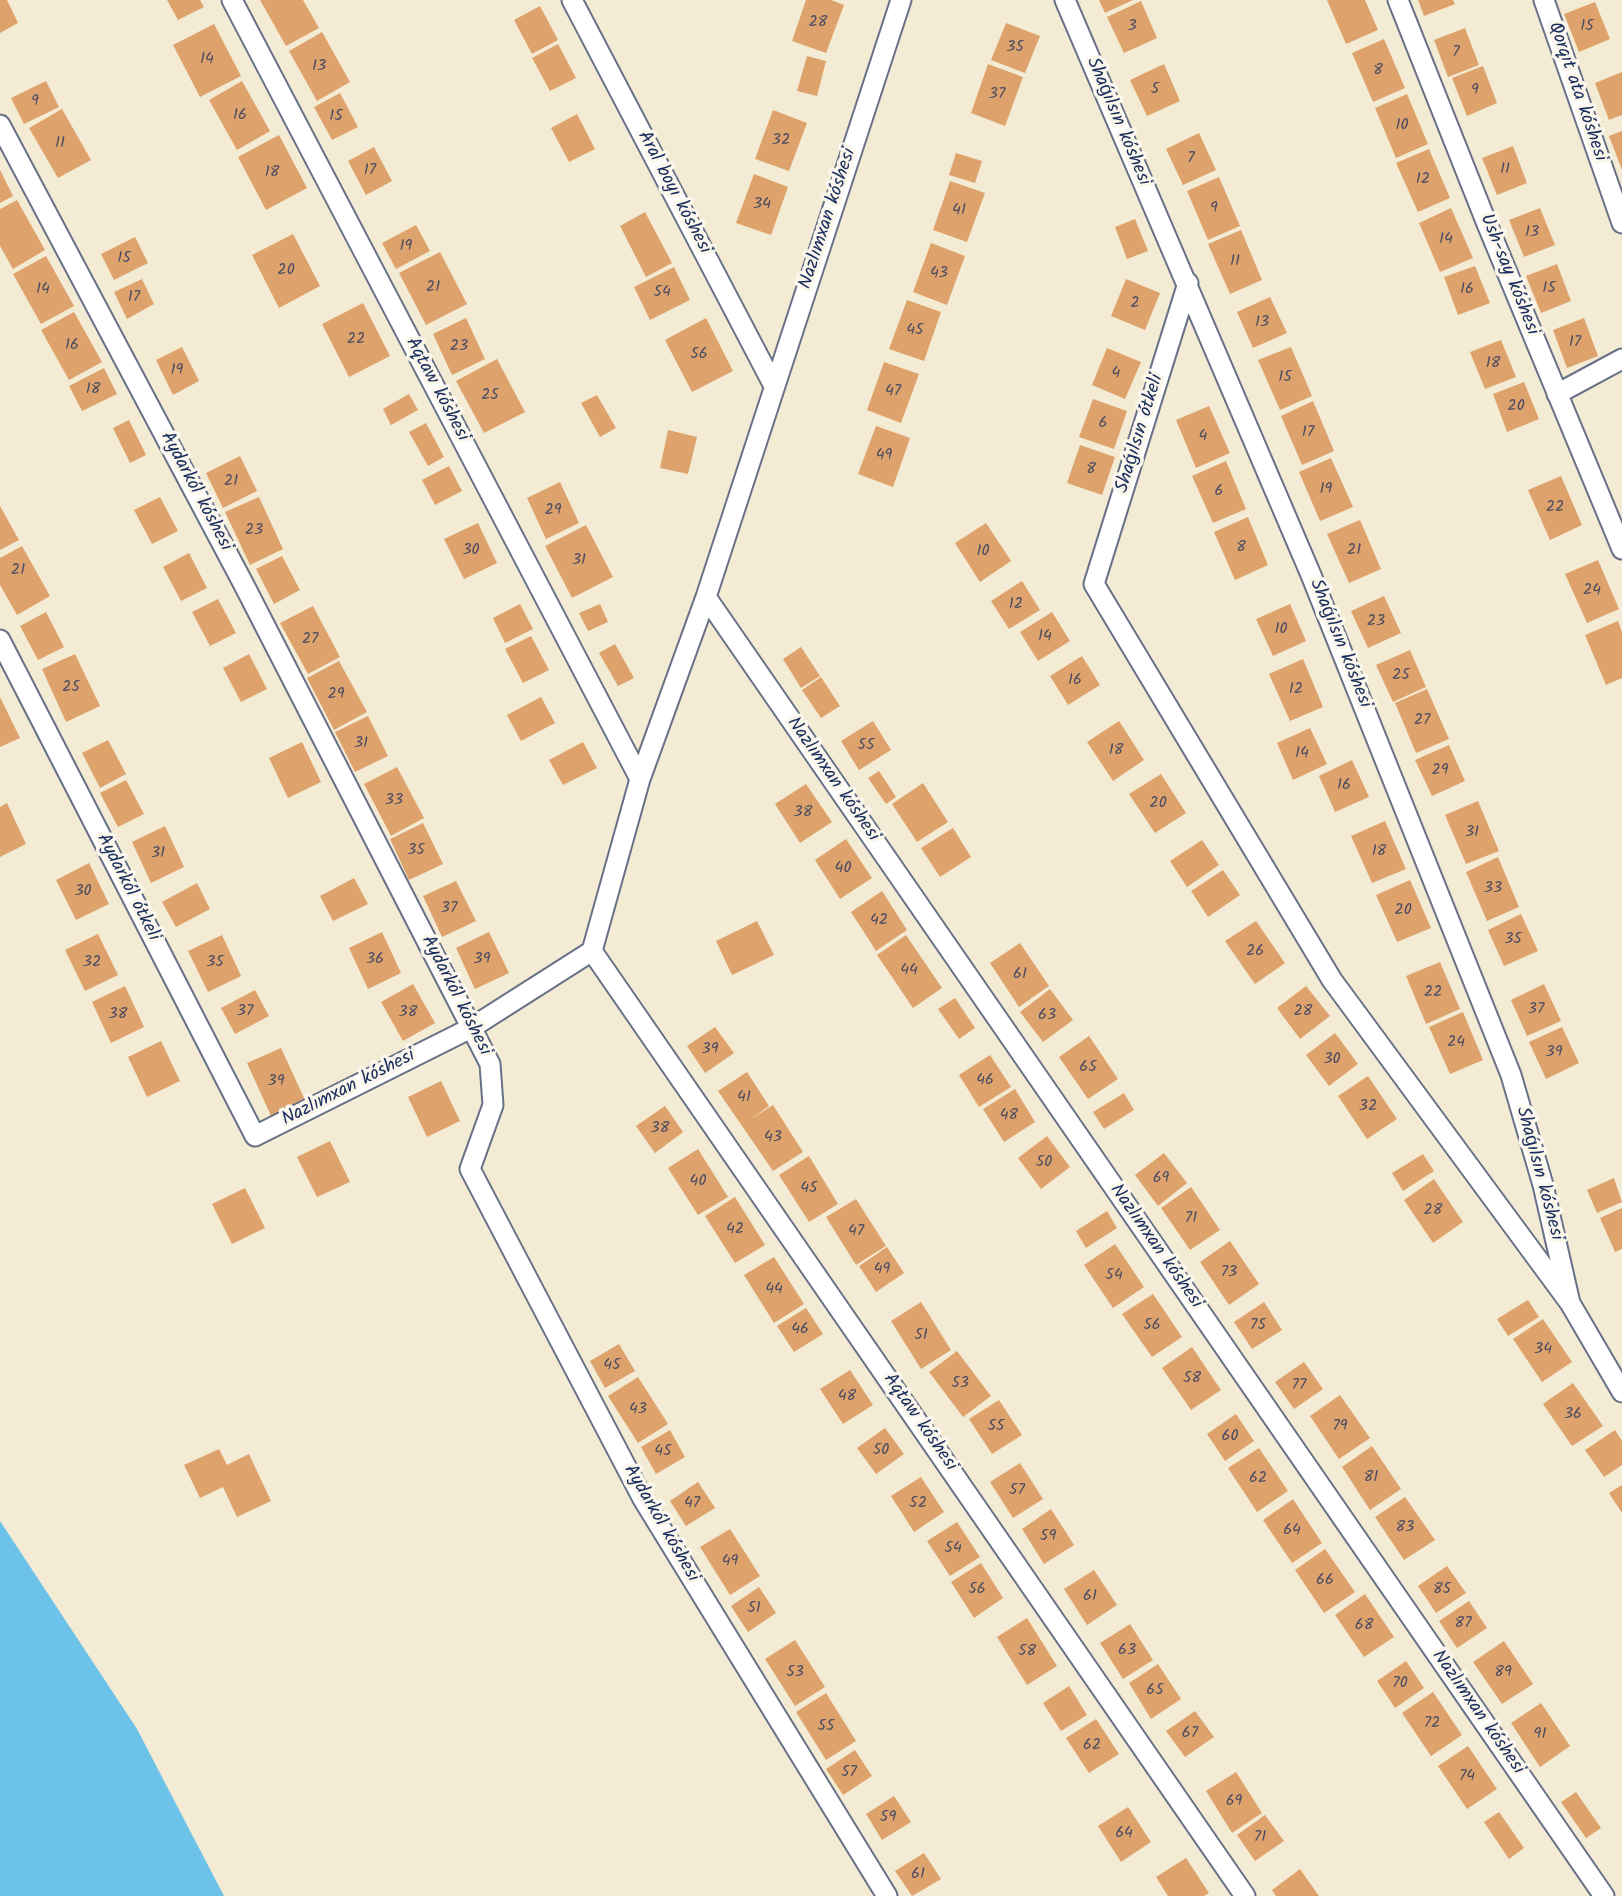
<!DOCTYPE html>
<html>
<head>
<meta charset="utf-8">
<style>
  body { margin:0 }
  canvas { display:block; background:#f4ebd4 }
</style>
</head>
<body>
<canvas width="1622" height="1896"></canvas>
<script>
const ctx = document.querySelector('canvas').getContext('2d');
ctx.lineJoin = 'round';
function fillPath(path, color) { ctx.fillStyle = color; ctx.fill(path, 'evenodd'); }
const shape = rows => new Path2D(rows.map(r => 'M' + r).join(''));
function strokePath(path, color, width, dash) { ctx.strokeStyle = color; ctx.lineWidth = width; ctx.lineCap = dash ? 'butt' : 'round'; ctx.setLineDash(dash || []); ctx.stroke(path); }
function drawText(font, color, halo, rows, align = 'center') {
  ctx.font = font + ' Kalam,sans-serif'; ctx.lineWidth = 7; ctx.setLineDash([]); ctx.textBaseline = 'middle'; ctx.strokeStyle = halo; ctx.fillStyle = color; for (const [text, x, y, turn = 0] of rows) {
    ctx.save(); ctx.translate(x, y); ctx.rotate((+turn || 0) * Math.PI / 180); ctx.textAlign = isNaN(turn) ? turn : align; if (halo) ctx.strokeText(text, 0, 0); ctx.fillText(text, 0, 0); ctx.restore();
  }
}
fillPath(shape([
  [0,1521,137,1729,224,1896,0,1896]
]), '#6dc2ea');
fillPath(shape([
  [0,0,7,0,18,23,0,33],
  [167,0,200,0,204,7,178,20],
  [260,0,303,0,319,28,286,46],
  [806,0,831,0,844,5,826,53,792,41],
  [1099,0,1133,0,1105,13],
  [1327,0,1365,0,1378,30,1346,44],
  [1418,0,1453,0,1455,4,1424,16],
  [1141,1,1157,38,1124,53,1107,17],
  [1595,2,1610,39,1579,52,1564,14],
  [540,6,558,40,532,54,514,20],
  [1006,23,1040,36,1025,73,991,60],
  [214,24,241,76,200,97,173,45],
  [1465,28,1479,65,1448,77,1434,40],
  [322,32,350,82,317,101,289,51],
  [1384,39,1405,88,1373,102,1352,53],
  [558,44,576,78,550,91,532,58],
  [807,56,826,61,817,96,797,91],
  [988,64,1023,77,1005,126,971,113],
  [1164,64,1180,101,1147,116,1130,80],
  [1483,66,1497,103,1467,116,1452,78],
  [1622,72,1622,115,1609,120,1595,83],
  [46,81,59,107,24,124,11,98],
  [242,81,270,131,237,150,209,100],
  [340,93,358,127,332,140,314,107],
  [1407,94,1428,144,1396,158,1375,108],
  [62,109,91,160,58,178,29,128],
  [773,110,807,123,789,171,755,159],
  [577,114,595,149,569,162,551,128],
  [1622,131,1622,170,1609,136],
  [1199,133,1216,170,1183,185,1166,149],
  [279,135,307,188,266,210,238,157],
  [1513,146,1527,183,1497,195,1482,158],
  [374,147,392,181,366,195,348,161],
  [1429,149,1450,198,1418,212,1396,163],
  [956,153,982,161,975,183,949,175],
  [0,170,13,196,0,203],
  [754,174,788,187,771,235,736,223],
  [1219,177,1240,226,1208,240,1187,191],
  [950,181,985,193,967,242,933,230],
  [17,200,45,250,13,269,0,246,0,209],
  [1451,208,1473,258,1440,272,1419,223],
  [1540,208,1555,245,1524,257,1509,220],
  [645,212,672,263,646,277,620,226],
  [1135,219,1148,251,1127,259,1115,227],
  [416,225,430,251,396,269,382,243],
  [1241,230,1262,280,1230,294,1208,244],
  [293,234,320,286,279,308,252,255],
  [135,237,148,263,114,280,101,254],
  [931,243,965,256,947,305,913,292],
  [440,252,467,304,426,325,399,273],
  [46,256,74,306,41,324,13,274],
  [1557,264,1571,301,1541,313,1526,276],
  [1475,266,1490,303,1458,315,1444,277],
  [674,267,690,300,650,320,634,287],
  [142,279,154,304,127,319,114,292],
  [1126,279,1160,293,1145,330,1111,316],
  [1270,297,1287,333,1253,348,1237,312],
  [907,300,941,312,924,361,889,349],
  [363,303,390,356,349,377,322,324],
  [74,312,102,362,69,380,41,330],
  [466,318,485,359,452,375,433,334],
  [706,318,733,371,692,392,665,340],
  [1584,318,1598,356,1567,368,1553,330],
  [1501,340,1516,377,1485,389,1470,352],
  [182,347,199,381,173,395,156,360],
  [1291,347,1312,396,1280,410,1258,360],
  [1107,348,1141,362,1125,399,1092,385],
  [497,359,525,412,484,433,456,381],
  [884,362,919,374,901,423,867,410],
  [104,368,117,394,82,411,69,386],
  [1524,382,1539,419,1507,432,1493,394],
  [409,394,418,410,391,425,383,409],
  [597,395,616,428,600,437,581,403],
  [1093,399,1127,411,1114,449,1079,437],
  [1313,401,1334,451,1302,465,1281,416],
  [1209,406,1230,453,1196,468,1176,420],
  [129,420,146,455,130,463,113,428],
  [426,423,444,457,428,466,409,432],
  [876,426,910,438,893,487,858,474],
  [668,430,697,437,688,474,660,468],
  [1080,445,1115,457,1102,495,1067,483],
  [240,456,257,491,223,508,206,473],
  [1331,458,1353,507,1320,521,1299,472],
  [1226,461,1246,509,1213,523,1192,476],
  [449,466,462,491,435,505,422,480],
  [1561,476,1582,525,1550,540,1528,490],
  [560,482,579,523,546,539,527,498],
  [160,497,178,531,152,544,134,510],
  [259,497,283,549,250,565,225,512],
  [0,506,19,540,0,550],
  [1248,517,1268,565,1235,580,1214,532],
  [1360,520,1381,569,1349,583,1327,534],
  [478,523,497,563,464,579,444,539],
  [986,523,1011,561,980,582,955,543],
  [586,525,613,577,572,598,545,546],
  [22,546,50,596,17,615,0,585,0,558],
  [189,553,207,588,181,601,163,567],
  [282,556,300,590,274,604,256,569],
  [1598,560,1619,609,1587,623,1565,574],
  [1022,581,1040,610,1009,629,991,601],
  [1384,596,1401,633,1368,648,1351,611],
  [218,599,236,633,210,646,192,612],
  [520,604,533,629,505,643,493,618],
  [600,604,608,622,588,631,579,613],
  [1290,604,1306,641,1273,656,1256,619],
  [313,606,340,657,308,674,280,623],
  [46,612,64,647,38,660,20,626],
  [1052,612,1070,641,1038,661,1020,632],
  [1618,621,1622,632,1622,678,1606,685,1585,635],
  [531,636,549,670,523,683,505,649],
  [615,644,634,678,618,686,599,653],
  [801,647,820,676,801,688,783,659],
  [1410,650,1426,687,1393,702,1376,665],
  [75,654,100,706,66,722,42,669],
  [249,654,267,689,241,702,223,668],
  [1082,656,1100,685,1068,705,1050,676],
  [1303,659,1323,707,1290,721,1269,674],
  [339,661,367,712,334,730,307,678],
  [821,677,840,706,821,718,802,690],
  [1427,689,1449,739,1416,753,1395,703],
  [0,697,20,738,0,747],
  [541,697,555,723,521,741,507,715],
  [368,716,388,756,355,772,335,732],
  [873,721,891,750,859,770,841,741],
  [1119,721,1144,760,1113,781,1087,742],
  [1310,728,1327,764,1293,780,1277,743],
  [108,740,126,774,100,788,82,753],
  [302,742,321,782,288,798,269,758],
  [583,742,597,768,563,785,549,760],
  [1449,745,1465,781,1432,796,1415,760],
  [1352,760,1369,797,1335,812,1319,776],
  [397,767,424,818,391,836,364,784],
  [879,771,896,797,886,804,868,778],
  [1161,774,1186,813,1155,833,1129,794],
  [126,780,144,814,118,827,100,793],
  [923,783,948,822,917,842,892,804],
  [806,784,832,822,800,843,775,804],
  [1478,801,1499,851,1466,864,1445,815],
  [7,803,26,844,0,857,0,807],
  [1385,821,1406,869,1372,883,1351,836],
  [423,823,443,864,409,880,390,839],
  [165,826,184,867,151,883,132,842],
  [953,828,971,857,940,877,921,848],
  [846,839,872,878,840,899,815,860],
  [1202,840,1219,865,1187,887,1170,861],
  [1498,857,1519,907,1487,921,1466,872],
  [89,863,109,904,76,920,56,880],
  [1223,870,1240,895,1208,917,1191,891],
  [354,878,368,904,333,921,320,896],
  [1410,880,1431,928,1397,942,1376,895],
  [456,881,476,921,442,937,423,896],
  [197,883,210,909,176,927,162,902],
  [882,891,907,930,876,951,851,912],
  [1521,914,1538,951,1504,966,1488,930],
  [757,921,774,955,732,975,716,941],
  [1256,921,1285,963,1255,984,1225,941],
  [382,932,401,973,368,989,349,948],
  [489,932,509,973,475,989,456,948],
  [98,934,118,975,85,991,65,950],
  [222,935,241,976,208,992,188,951],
  [906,935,942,988,913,1008,877,955],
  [1020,943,1049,986,1019,1007,990,963],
  [1440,962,1460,1009,1426,1024,1406,976],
  [413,984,435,1023,403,1041,381,1002],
  [1544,984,1561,1021,1527,1036,1511,1000],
  [125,986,144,1027,111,1043,92,1002],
  [1306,986,1330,1016,1300,1039,1277,1008],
  [1050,989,1073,1020,1043,1042,1020,1012],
  [255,990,269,1016,235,1034,221,1008],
  [955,998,975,1028,959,1039,938,1009],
  [1463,1012,1483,1060,1450,1074,1429,1027],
  [715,1027,734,1053,705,1073,687,1046],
  [1562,1027,1579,1063,1546,1079,1529,1042],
  [1335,1033,1358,1064,1329,1086,1306,1055],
  [1089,1036,1118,1079,1088,1099,1059,1057],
  [161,1041,180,1081,147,1097,128,1057],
  [281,1048,305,1100,271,1116,247,1063],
  [990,1055,1011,1087,979,1107,959,1075],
  [747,1072,769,1106,751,1119,773,1105,803,1152,773,1171,718,1091],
  [1368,1076,1397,1119,1367,1139,1338,1096],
  [441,1081,460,1121,427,1137,408,1097],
  [1015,1089,1035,1122,1004,1142,983,1109],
  [1124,1093,1134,1110,1104,1129,1093,1112],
  [665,1106,683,1132,655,1153,636,1126],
  [1047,1136,1070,1167,1041,1189,1018,1158],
  [330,1141,350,1182,317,1197,297,1157],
  [698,1149,728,1197,698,1215,668,1168],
  [1164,1153,1187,1183,1158,1206,1135,1175],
  [1423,1154,1434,1171,1403,1191,1392,1173],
  [809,1156,838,1204,809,1222,779,1175],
  [1614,1178,1622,1202,1597,1213,1587,1190],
  [1434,1179,1463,1222,1433,1243,1404,1200],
  [1191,1187,1220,1230,1190,1250,1161,1208],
  [245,1188,265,1228,232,1244,212,1204],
  [735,1197,765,1245,735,1263,705,1216],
  [856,1199,886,1246,856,1265,826,1217],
  [1622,1208,1622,1249,1615,1252,1600,1218],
  [1107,1211,1117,1228,1086,1248,1076,1231],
  [1230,1241,1259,1284,1229,1305,1200,1262],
  [1115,1244,1144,1287,1113,1308,1084,1265],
  [887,1247,904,1273,876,1292,859,1266],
  [774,1257,804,1304,774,1323,744,1275],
  [1153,1294,1182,1337,1152,1357,1122,1314],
  [1528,1300,1539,1317,1508,1336,1497,1319],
  [921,1302,951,1350,921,1369,891,1321],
  [1264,1302,1282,1330,1252,1349,1234,1322],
  [806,1308,823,1334,794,1352,777,1326],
  [1543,1319,1572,1362,1542,1382,1513,1339],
  [619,1344,635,1371,605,1388,590,1361],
  [1192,1347,1221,1390,1191,1410,1162,1368],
  [957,1351,991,1396,963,1417,929,1372],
  [1304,1362,1323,1389,1294,1409,1275,1382],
  [850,1370,873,1405,843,1424,820,1389],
  [638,1377,668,1424,638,1443,608,1396],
  [1573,1383,1603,1426,1572,1446,1543,1404],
  [1340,1395,1370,1438,1339,1459,1310,1416],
  [999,1400,1022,1435,992,1454,969,1419],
  [1236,1414,1254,1441,1225,1461,1207,1434],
  [885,1428,904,1454,876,1474,857,1448],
  [670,1430,685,1457,656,1474,641,1447],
  [1615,1430,1622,1441,1622,1465,1604,1477,1585,1450],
  [1372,1446,1401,1489,1370,1510,1342,1467],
  [1259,1448,1288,1491,1257,1512,1228,1468],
  [219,1449,227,1465,249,1454,271,1501,237,1517,223,1487,200,1498,184,1465],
  [1020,1463,1043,1499,1013,1518,990,1482],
  [921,1477,944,1512,914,1532,891,1496],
  [698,1482,715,1508,686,1526,670,1501],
  [1622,1485,1622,1513,1609,1493],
  [1405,1497,1435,1540,1404,1560,1375,1517],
  [1293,1499,1322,1543,1292,1563,1263,1520],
  [1051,1509,1074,1545,1044,1564,1022,1529],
  [957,1522,980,1557,950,1576,927,1541],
  [730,1529,760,1576,730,1595,700,1547],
  [1325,1549,1355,1592,1324,1613,1295,1570],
  [981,1563,1003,1598,974,1618,951,1582],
  [1447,1566,1466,1593,1436,1613,1418,1586],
  [1094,1570,1117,1605,1087,1625,1064,1589],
  [759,1587,776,1613,748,1632,731,1606],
  [1365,1594,1394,1637,1364,1657,1335,1615],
  [1469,1601,1487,1628,1457,1648,1439,1621],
  [1027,1618,1057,1666,1027,1685,997,1637],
  [1130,1624,1153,1660,1123,1679,1100,1643],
  [795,1640,825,1687,795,1706,765,1659],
  [1504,1641,1533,1684,1502,1704,1473,1662],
  [1406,1661,1424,1688,1395,1708,1377,1681],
  [1158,1664,1181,1699,1151,1719,1129,1683],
  [1069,1686,1087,1715,1061,1731,1043,1703],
  [1433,1692,1462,1735,1431,1756,1402,1713],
  [826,1693,856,1741,826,1760,796,1712],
  [1541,1703,1570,1746,1540,1767,1511,1723],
  [1195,1711,1214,1737,1185,1757,1166,1731],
  [1096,1719,1119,1754,1089,1773,1066,1738],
  [1468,1746,1497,1789,1467,1809,1438,1766],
  [855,1750,872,1776,843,1795,826,1769],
  [1236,1772,1262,1813,1232,1833,1206,1791],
  [1576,1792,1601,1828,1586,1838,1561,1802],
  [894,1796,911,1822,882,1840,866,1814],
  [1128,1807,1151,1842,1121,1862,1098,1826],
  [1499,1812,1524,1848,1509,1859,1484,1822],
  [1265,1815,1284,1841,1255,1861,1237,1835],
  [924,1853,941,1879,912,1896,895,1871],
  [1186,1858,1209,1893,1204,1896,1168,1896,1156,1877],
  [1300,1869,1319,1896,1276,1896,1272,1890]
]), '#dea36c');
const minor = shape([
  [232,0,640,779],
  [572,0,774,386],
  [1065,0,1311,575,1511,1075,1543,1185,1570,1303],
  [1398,0,1487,224,1622,549],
  [1544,0,1622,223],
  [0,125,243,583,490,1064,493,1105,470,1169,643,1499,887,1896],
  [1188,283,1094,584,1332,980,1570,1303,1622,1392],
  [1557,394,1622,359],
  [706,597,1604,1896],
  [0,640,255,1136,471,1028,592,951,640,779,706,597,901,0],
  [592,951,1245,1896]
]);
strokePath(minor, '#677187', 23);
strokePath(minor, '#fff', 19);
drawText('16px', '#4c4c62', null, [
  ["28",818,23],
  ["3",1132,27],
  ["15",1587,27],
  ["35",1015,48],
  ["7",1456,53],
  ["14",207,60],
  ["13",319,67],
  ["8",1378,71],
  ["5",1155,90],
  ["9",1475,91],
  ["37",997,95],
  ["9",35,102],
  ["16",240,116],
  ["15",336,117],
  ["10",1402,126],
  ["32",781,141],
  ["11",60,144],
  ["7",1191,159],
  ["11",1505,170],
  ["17",370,171],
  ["18",272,173],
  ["12",1423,180],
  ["34",762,205],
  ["9",1214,209],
  ["41",959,211],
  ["13",1532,233],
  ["14",1446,240],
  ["19",406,247],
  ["15",124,259],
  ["11",1235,262],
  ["20",286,271],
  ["43",939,274],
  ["21",433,288],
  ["15",1549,289],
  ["14",43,290],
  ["16",1467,290],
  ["54",662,293],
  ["17",134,298],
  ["2",1135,304],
  ["13",1262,323],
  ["45",915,331],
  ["22",356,340],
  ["17",1575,343],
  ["16",72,346],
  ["23",459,347],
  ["56",699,355],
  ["18",1493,364],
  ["19",177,371],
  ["4",1116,374],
  ["15",1285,378],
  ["18",93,390],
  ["47",893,392],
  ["25",490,396],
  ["20",1516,407],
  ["6",1103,424],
  ["17",1308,433],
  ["4",1203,437],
  ["49",884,456],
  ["8",1091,470],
  ["21",231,482],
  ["19",1326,490],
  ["6",1219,492],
  ["22",1555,508],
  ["29",553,511],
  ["23",254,531],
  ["8",1241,548],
  ["30",471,551],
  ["21",1354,551],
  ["10",983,552],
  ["31",579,561],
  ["21",18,571],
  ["24",1592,591],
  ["12",1016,605],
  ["23",1376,622],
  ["10",1281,630],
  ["14",1045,637],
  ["27",310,640],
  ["25",1401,676],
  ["16",1075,681],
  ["25",71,688],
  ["12",1296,690],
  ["29",336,695],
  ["27",1422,721],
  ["31",361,744],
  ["55",866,746],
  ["18",1116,751],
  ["14",1302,754],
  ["29",1440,771],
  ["16",1344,786],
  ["33",394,801],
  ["20",1158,804],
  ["38",803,813],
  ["31",1472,833],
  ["35",416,851],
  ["18",1379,852],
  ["31",158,854],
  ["40",843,869],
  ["33",1493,889],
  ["30",83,892],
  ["37",449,909],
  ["20",1403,911],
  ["42",879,921],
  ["35",1513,940],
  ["26",1255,952],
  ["36",375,960],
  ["39",482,960],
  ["32",92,963],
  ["35",215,963],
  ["44",909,971],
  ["61",1020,975],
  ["22",1433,993],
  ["37",1536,1010],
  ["37",245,1012],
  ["28",1303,1012],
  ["38",408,1013],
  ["38",118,1015],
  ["63",1047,1016],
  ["24",1456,1043],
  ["39",710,1050],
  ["39",1554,1053],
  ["30",1332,1060],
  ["65",1088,1068],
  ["46",985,1081],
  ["39",276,1082],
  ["41",744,1098],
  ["32",1368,1107],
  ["48",1009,1116],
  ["38",660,1129],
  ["43",773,1138],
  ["50",1044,1163],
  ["69",1161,1179],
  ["40",698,1182],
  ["45",809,1189],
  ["28",1433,1211],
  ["71",1191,1219],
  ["42",735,1230],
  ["47",856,1232],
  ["49",882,1270],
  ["73",1229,1273],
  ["54",1114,1276],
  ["44",774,1290],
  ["56",1152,1326],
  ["75",1258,1326],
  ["46",800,1330],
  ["51",921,1336],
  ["34",1543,1350],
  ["45",612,1366],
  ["58",1192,1379],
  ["53",960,1384],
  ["77",1299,1386],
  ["48",847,1397],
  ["43",638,1410],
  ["36",1573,1415],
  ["55",996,1427],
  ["79",1340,1427],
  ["60",1230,1437],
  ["50",881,1451],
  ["45",663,1452],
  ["81",1371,1478],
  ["62",1258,1479],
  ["57",1017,1491],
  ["47",692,1504],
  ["52",918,1504],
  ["83",1405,1528],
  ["64",1292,1531],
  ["59",1048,1537],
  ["54",953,1549],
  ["49",730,1562],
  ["66",1325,1581],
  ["56",977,1590],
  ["85",1442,1590],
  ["61",1090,1597],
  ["51",754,1609],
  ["87",1463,1624],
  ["68",1364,1626],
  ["63",1127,1651],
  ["58",1027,1652],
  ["53",795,1673],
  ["89",1503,1673],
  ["70",1400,1684],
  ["65",1155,1691],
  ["72",1432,1724],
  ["55",826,1727],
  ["67",1190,1734],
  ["91",1540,1735],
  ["62",1092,1746],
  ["57",849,1773],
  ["74",1467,1777],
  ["69",1234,1802],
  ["59",888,1818],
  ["64",1124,1834],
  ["71",1260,1838],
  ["61",918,1875]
]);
drawText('19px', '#1b2f5e', '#fbf7ec', [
  ["Qorqıt ata kóshesi",1576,92,71],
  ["Shaǵılsın kóshesi",1117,122,67],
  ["Aral boyı kóshesi",673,193,62],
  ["Nazlımxan kóshesi",829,219,-72],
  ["Ush-say kóshesi",1508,275,68],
  ["Aqtaw kóshesi",436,390,62],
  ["Shaǵılsın ótkeli",1141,434,-73],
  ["Aydarkól kóshesi",195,492,62],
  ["Shaǵılsın kóshesi",1339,644,68],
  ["Nazlımxan kóshesi",832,780,55],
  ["Aydarkól ótkeli",127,888,63],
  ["Aydarkól kóshesi",455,996,63],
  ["Nazlımxan kóshesi",349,1089,-27],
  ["Shaǵılsın kóshesi",1538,1174,75],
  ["Nazlımxan kóshesi",1155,1247,55],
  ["Aqtaw kóshesi",919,1423,55],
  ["Aydarkól kóshesi",660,1524,60],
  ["Nazlımxan kóshesi",1477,1713,55]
]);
</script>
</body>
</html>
